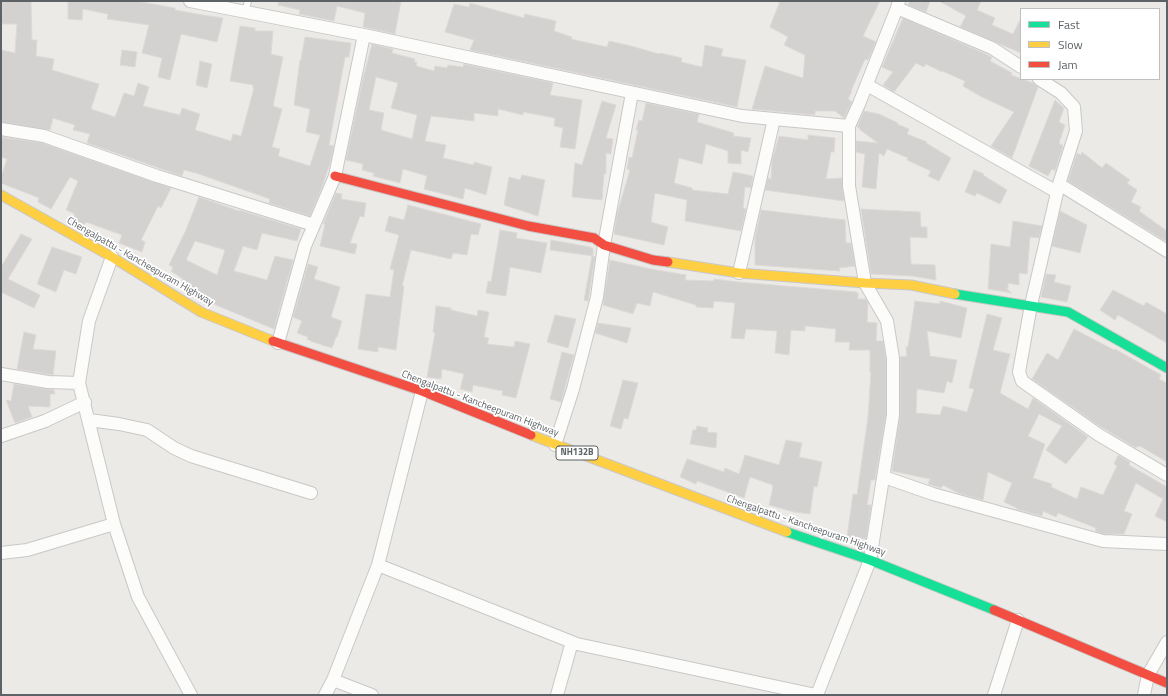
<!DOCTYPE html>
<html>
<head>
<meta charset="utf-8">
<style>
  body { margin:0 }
  #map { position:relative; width:1168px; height:696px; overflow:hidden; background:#eceae7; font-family:"Titillium Web",sans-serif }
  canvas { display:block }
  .frame { position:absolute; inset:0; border:2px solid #5c6265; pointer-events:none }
  .legend { position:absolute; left:1020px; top:8px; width:140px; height:72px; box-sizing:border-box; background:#fff; border:1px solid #bec0c1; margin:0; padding:5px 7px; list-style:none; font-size:12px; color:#5c6265 }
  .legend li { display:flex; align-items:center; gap:8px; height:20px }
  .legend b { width:20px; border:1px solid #bec0c1 }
</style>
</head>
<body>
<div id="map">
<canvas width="1168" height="696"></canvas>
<div class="frame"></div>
<ul class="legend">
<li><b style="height:5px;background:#16e098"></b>Fast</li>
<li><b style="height:5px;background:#ffcf43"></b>Slow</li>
<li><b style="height:5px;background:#f24e42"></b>Jam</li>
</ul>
</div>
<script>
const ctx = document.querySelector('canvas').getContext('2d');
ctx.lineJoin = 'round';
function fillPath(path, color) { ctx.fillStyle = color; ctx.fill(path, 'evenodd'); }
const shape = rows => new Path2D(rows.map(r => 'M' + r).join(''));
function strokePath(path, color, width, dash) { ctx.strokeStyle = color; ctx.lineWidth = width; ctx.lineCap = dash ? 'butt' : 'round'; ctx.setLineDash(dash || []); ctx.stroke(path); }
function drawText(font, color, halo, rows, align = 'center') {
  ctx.font = font + ' "Titillium Web",sans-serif'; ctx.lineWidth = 3.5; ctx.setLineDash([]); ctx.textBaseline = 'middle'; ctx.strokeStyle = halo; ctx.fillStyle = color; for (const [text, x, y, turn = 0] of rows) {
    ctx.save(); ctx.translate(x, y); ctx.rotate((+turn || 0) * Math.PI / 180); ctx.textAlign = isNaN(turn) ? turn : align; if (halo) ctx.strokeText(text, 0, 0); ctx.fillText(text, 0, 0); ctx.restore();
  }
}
const building = shape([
  [2,1,31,1,32,40,37,40,36,56,54,59,52,70,99,84,91,109,115,117,124,93,134,96,138,83,149,87,143,106,180,115,182,108,200,114,195,130,231,141,233,134,241,136,254,88,253,88,253,85,230,81,240,26,255,28,255,31,273,31,271,54,283,57,273,106,282,109,272,147,280,149,278,156,310,166,320,135,306,132,310,109,294,105,300,60,301,60,305,37,351,43,349,57,345,57,329,145,334,146,330,163,322,187,310,216,269,203,270,199,196,173,184,170,182,176,87,143,90,134,73,130,75,125,53,118,50,130,1,122,1,50,15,53,17,24,2,24,2,1],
  [68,1,136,1,175,8,175,10,197,14,223,18,217,42,181,34,170,80,158,77,162,58,142,53,149,25,107,19,108,14,83,9,82,20,68,19,68,1],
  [279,1,401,1,395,34,363,27,365,13,337,6,334,21,299,14,300,10,278,5,279,1],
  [780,1,880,1,863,36,876,42,868,60,865,59,851,91,852,91,848,99,852,102,844,118,835,111,815,111,815,115,752,109,765,66,803,78,805,55,784,45,788,37,770,27,780,1],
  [910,1,930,1,926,12,908,5,910,1],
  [939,1,981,1,977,10,995,18,992,25,1013,34,1021,18,1021,53,960,27,966,16,939,1],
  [470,3,524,18,525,14,556,21,554,31,572,37,571,39,607,47,609,41,631,46,659,54,660,53,682,58,681,62,702,67,705,45,723,49,721,56,746,60,737,107,470,50,474,40,445,32,454,4,469,7,470,3],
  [903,18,988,55,992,57,990,61,1012,73,1011,75,1033,83,1038,87,1012,158,991,146,1014,112,980,96,963,86,965,81,942,71,942,72,926,64,924,67,916,63,894,92,883,85,893,72,882,67,903,18],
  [372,44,393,49,392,53,415,59,414,62,417,62,416,66,434,71,435,66,447,68,448,65,463,67,464,64,553,83,550,95,582,100,575,149,560,147,563,128,554,126,555,118,523,112,523,115,498,109,498,116,474,113,474,121,431,116,425,141,446,145,443,158,474,165,474,162,492,167,486,195,465,188,463,199,424,189,427,176,403,169,400,183,373,176,374,173,362,170,363,164,346,160,362,83,372,44],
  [376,77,398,83,391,108,417,115,412,139,381,130,384,113,369,110,376,77],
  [122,50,137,52,135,67,120,65,122,50],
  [200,61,212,64,207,88,196,85,200,61],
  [1055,100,1064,108,1059,122,1065,125,1059,143,1063,146,1055,171,1052,169,1048,176,1029,166,1055,100],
  [602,101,616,105,606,138,613,139,611,154,606,153,606,174,604,174,602,200,572,197,575,163,582,165,602,101],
  [646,103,699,114,697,122,734,133,733,136,751,138,748,152,741,150,741,164,728,163,728,151,706,144,702,164,679,158,674,183,692,188,692,190,728,194,733,172,753,176,751,188,745,187,743,208,746,209,741,231,685,221,687,200,655,193,651,222,668,227,664,245,614,234,617,214,630,170,627,169,629,157,632,158,638,130,636,130,639,120,642,121,646,103],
  [864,111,879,114,898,123,897,124,909,129,907,134,927,142,926,143,951,158,939,181,928,176,931,171,907,160,908,158,887,149,884,156,879,153,876,189,862,187,865,154,856,152,856,141,878,143,859,129,860,128,857,127,864,111],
  [808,135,835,138,834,152,831,152,826,179,842,178,844,201,765,190,768,178,771,179,772,161,779,136,808,140,808,135],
  [1,137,42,143,171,188,161,208,158,206,141,240,145,242,142,252,119,243,122,235,86,222,83,227,72,221,75,214,66,210,78,181,70,177,51,209,38,202,39,198,1,183,1,177,7,159,1,157,1,137],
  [1082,152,1102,168,1106,163,1130,180,1127,183,1137,190,1131,202,1141,207,1139,211,1167,231,1167,242,1068,181,1077,153,1081,155,1082,152],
  [974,170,984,174,983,175,1007,190,1000,204,977,193,975,196,965,192,974,170],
  [522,175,545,180,538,216,504,205,509,177,520,180,522,175],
  [336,193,342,194,341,199,366,203,364,217,360,216,350,243,357,244,355,254,320,246,325,224,323,224,336,193],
  [199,197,239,211,239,210,301,229,297,241,262,233,257,250,243,246,234,271,267,280,275,256,293,260,274,329,206,301,181,283,183,279,171,271,173,267,169,265,186,230,199,197],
  [195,241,225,250,217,275,186,260,195,241],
  [408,205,481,224,478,235,471,234,467,255,453,253,451,259,411,250,402,286,404,286,396,350,378,347,378,352,358,349,366,294,390,297,394,270,390,269,399,235,385,231,389,216,404,220,408,205],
  [861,209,920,212,921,227,927,227,927,238,910,237,911,264,935,265,936,280,912,276,871,274,861,209],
  [761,210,845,220,846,243,851,243,855,266,839,268,840,271,755,265,755,238,761,210],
  [1060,211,1087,225,1080,253,1052,246,1060,211],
  [1013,221,1042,226,1039,238,1030,237,1027,274,1019,273,1019,285,1008,283,1008,289,1005,288,1012,293,988,289,991,244,1010,247,1013,221],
  [500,230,517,233,516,238,547,243,541,273,510,267,506,296,486,293,488,281,491,282,500,230],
  [21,234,32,239,8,279,40,295,34,308,1,292,1,267,21,234],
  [551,240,590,247,593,249,593,256,550,250,551,240],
  [52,247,82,257,76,274,64,270,56,292,37,284,52,247],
  [592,256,595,257,588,301,584,300,592,256],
  [610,260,651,269,686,275,685,280,714,281,714,279,738,282,856,292,858,293,858,299,866,299,868,303,867,322,877,323,876,341,883,341,886,359,886,414,875,480,871,480,867,505,871,505,866,539,847,537,853,494,857,495,868,417,871,372,870,372,870,350,849,350,850,342,835,342,836,329,805,326,805,331,791,330,789,355,775,353,777,331,746,329,744,339,731,338,735,303,714,301,713,308,696,307,696,305,653,292,650,306,637,303,633,314,603,305,610,260],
  [308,264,318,267,314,279,340,287,331,317,342,321,337,337,336,337,332,348,313,342,307,339,308,337,297,333,302,321,293,317,308,264],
  [1046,274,1056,275,1054,282,1071,286,1067,302,1041,297,1046,274],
  [1113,290,1144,306,1146,302,1167,314,1167,343,1118,315,1115,320,1100,310,1113,290],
  [915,301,940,304,940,301,967,308,961,338,927,331,930,356,957,360,952,383,947,381,944,393,917,389,916,413,940,415,943,406,967,412,974,389,969,388,987,314,1002,318,993,350,1010,354,1000,393,1028,409,1033,398,1088,437,1066,464,1046,450,1062,426,1039,414,1028,436,1045,444,1033,478,1052,484,1051,487,1077,499,1081,487,1103,495,1117,466,1114,464,1118,455,1130,462,1129,465,1167,487,1167,522,1155,516,1163,499,1136,483,1124,511,1132,514,1124,534,1104,534,1095,531,1096,528,1058,513,1056,517,1043,511,1042,516,1016,509,1017,508,1004,502,1012,483,988,472,983,500,958,493,943,485,941,488,928,484,930,479,892,471,900,415,900,357,907,356,906,347,908,347,915,301],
  [436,306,451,308,451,310,477,316,478,310,489,312,484,337,489,338,487,344,514,347,515,341,530,344,516,398,502,395,503,391,473,385,472,392,460,389,464,374,442,369,441,379,427,377,435,333,433,332,436,306],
  [555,315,576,319,568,348,547,342,555,315],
  [598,323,631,328,627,343,595,333,598,323],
  [1074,329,1114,350,1115,349,1161,375,1159,379,1167,383,1167,462,1140,446,1139,447,1137,446,1136,448,1098,425,1032,379,1047,353,1058,360,1074,329],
  [24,332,36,335,33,349,56,351,53,375,17,369,24,332],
  [562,352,574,355,561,402,550,399,562,352],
  [623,380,638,383,628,419,624,418,621,429,610,426,623,380],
  [14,384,54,390,55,394,50,394,50,407,28,406,32,417,15,423,6,400,11,401,14,384],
  [697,426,708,428,707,432,717,433,716,448,690,444,693,430,696,430,697,426],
  [786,440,802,443,799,457,822,462,817,487,814,486,810,514,794,512,769,505,773,487,772,486,773,485,750,477,744,498,697,481,696,484,680,477,687,459,724,472,725,468,739,474,745,455,779,465,786,440]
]);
fillPath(building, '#d4d2d1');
strokePath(building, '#dcd9d6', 1);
const lane = shape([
  [245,12,248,1]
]);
const street = shape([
  [190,1,364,35,742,116,849,126],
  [897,8,992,48,1021,67],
  [1039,79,1061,93,1074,107,1076,131,1059,184,1031,305,1019,372,1022,381,1099,435,1167,475],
  [867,85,1057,192],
  [1,129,44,136,157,176,314,225],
  [1059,184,1167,251],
  [112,257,89,321,79,383,114,524,138,597,191,695],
  [739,273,774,119],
  [278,343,305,246,335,176,364,35],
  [1,374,48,382,79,383],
  [89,420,119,424,147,430,174,448,191,456,311,493],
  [1,436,45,421,85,402],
  [555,445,573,389,597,297,604,245,632,93],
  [884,477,933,494,1103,541,1167,544],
  [1,553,27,550,114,524],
  [378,565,577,644,816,695],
  [333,680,372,695],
  [325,695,333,680,378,565,422,391],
  [557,695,572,642],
  [817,695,870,560,893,415,893,358,887,321,865,283,849,186,849,126,859,104,897,8,899,1],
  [994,695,1018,620],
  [1144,695,1148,675,1167,642]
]);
const fast = shape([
  [955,294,1068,312,1167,368],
  [787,532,870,560,994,610]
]);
const slow = shape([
  [1,195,112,257,201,312,273,341],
  [668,262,739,273,865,283,911,285,955,294],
  [531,435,787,532]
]);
const jam = shape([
  [335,176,528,226,594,238,604,245,653,260,668,262],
  [273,341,422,391,531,435],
  [994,610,1167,683]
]);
strokePath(lane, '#c8c8c8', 8);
strokePath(street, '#c8c8c8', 14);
strokePath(fast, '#c7c8c8', 11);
strokePath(slow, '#c7c8c8', 11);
strokePath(jam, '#c7c8c8', 11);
strokePath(lane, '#fcfcfb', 6);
strokePath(street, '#fcfcfb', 12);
strokePath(fast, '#16e098', 9);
strokePath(slow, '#ffcf43', 9);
strokePath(jam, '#f24e42', 9);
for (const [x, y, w] of [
  [577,453,42]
]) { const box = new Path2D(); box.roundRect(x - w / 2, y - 7, w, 14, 3); ctx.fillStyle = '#fff'; ctx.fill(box); strokePath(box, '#5c6265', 1); }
drawText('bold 9px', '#5c6265', null, [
  ["NH132B",577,453]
]);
drawText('10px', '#5c6265', '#fff', [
  ["Chengalpattu - Kancheepuram Highway",140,262,30],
  ["Chengalpattu - Kancheepuram Highway",480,404,21],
  ["Chengalpattu - Kancheepuram Highway",806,526,19]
]);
</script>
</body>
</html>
